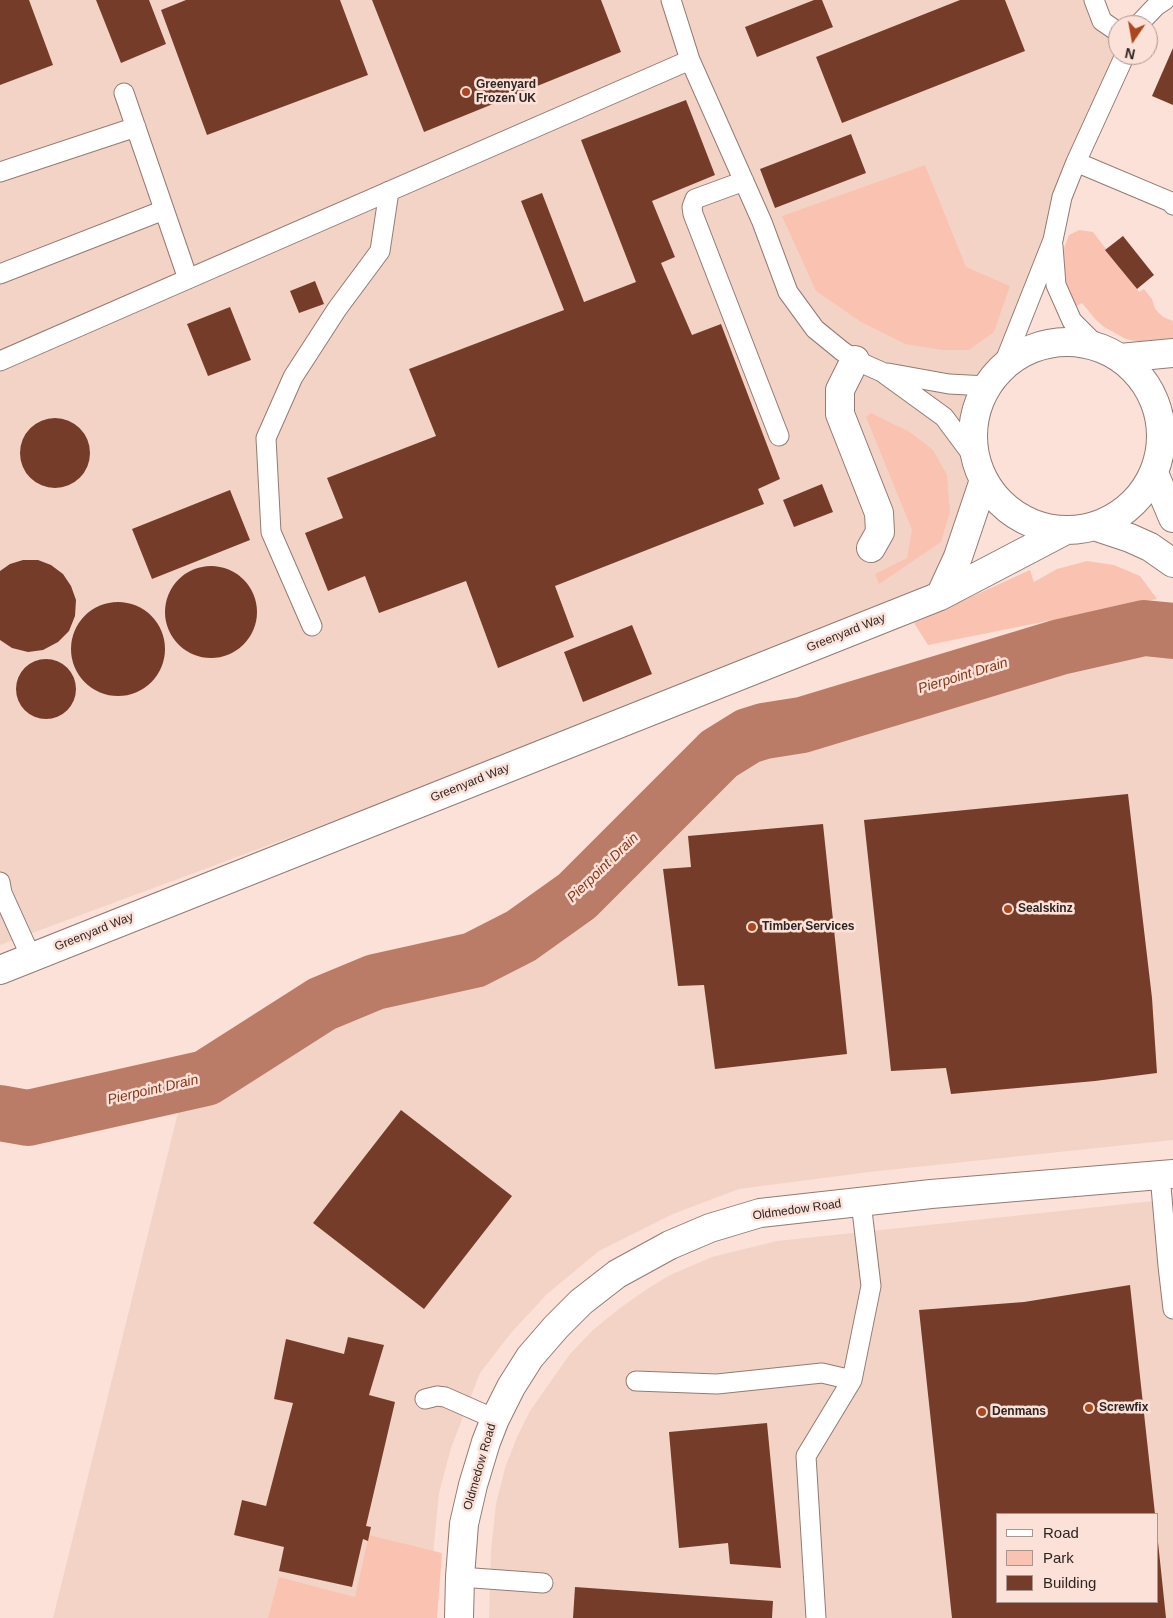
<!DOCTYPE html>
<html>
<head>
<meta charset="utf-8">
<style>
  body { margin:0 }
  #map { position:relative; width:1173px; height:1618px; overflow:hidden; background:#fbe1d8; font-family:Helvetica,sans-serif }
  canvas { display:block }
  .legend { position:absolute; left:996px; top:1513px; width:162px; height:90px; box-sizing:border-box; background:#fbe1d8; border:1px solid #a9968f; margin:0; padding:6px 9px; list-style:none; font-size:15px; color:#2e2522 }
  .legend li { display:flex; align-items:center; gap:10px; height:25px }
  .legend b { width:25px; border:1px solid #a9968f }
  .north { position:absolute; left:1108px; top:15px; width:50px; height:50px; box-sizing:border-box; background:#fbe1d8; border:1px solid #a9968f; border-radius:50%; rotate:192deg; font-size:14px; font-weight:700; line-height:20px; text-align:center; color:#2e2522 }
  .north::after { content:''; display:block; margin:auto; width:18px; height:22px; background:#ac461f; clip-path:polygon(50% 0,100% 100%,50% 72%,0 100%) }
</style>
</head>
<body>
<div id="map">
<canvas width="1173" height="1618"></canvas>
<ul class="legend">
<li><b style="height:6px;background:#fff"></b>Road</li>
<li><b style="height:14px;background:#fac3b1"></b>Park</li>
<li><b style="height:14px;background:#753d29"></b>Building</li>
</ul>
<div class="north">N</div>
</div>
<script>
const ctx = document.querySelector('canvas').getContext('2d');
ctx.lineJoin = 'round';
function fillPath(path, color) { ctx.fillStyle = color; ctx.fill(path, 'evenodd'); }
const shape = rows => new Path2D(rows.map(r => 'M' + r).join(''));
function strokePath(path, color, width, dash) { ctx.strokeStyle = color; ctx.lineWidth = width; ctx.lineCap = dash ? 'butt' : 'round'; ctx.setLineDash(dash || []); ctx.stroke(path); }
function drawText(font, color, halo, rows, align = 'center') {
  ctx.font = font + ' Helvetica,sans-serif'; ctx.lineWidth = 5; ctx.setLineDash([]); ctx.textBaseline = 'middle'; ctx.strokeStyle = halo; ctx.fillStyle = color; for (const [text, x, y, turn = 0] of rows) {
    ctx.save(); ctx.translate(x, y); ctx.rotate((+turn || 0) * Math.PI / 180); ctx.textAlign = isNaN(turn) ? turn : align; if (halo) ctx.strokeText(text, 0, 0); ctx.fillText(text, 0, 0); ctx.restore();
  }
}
fillPath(shape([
  [0,0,1094,0,1118,32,1118,55,1003,366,987,386,977,409,973,436,976,460,984,480,940,596,0,945],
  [1144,628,1173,631,1173,1140,869,1172,739,1189,673,1214,599,1251,547,1294,511,1333,480,1373,451,1448,439,1493,434,1544,430,1618,53,1618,185,1084,206,1078,322,1004,375,982,474,960,521,936,577,896,719,754,748,736,764,731,802,725,1060,647],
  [1173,1199,1173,1618,489,1618,491,1551,496,1504,505,1468,517,1437,530,1411,570,1354,593,1330,620,1308,647,1289,670,1275,712,1257,777,1241],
  [997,1514,1157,1514,1157,1602,997,1602]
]), '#f4d3c7');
fillPath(shape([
  [925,165,966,267,1010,286,994,332,969,350,942,350,905,344,861,322,816,291,782,216],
  [1079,230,1093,232,1139,292,1144,289,1152,299,1155,309,1163,317,1173,321,1173,338,1153,342,1140,342,1126,339,1104,327,1096,320,1082,303,1075,307,1070,298,1065,276,1064,248,1069,235],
  [871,413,910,432,933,450,947,475,950,512,941,542,879,584,875,574,907,558,912,530,866,417],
  [1087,561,1114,565,1140,576,1157,599,928,645,914,623,1030,570,1034,582,1057,569],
  [369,1535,442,1553,437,1618,268,1618,279,1577,355,1597]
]), '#fac3b1');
strokePath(shape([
  [0,1113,28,1118,206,1078,322,1004,375,982,474,960,521,936,577,896,719,754,748,736,764,731,802,725,1060,647,1144,628,1173,631]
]), '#bb7c67', 56);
fillPath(shape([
  [0,0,29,0,53,65,0,85],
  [96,0,149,0,166,44,121,63],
  [186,0,340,0,368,75,207,135,161,10],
  [372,0,601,0,621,52,424,132],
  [814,0,822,0,833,27,757,57,745,27],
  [960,0,1005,0,1025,51,842,123,816,57],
  [1173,48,1173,105,1152,96],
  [686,100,715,175,652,201,675,257,661,263,692,335,721,324,780,479,758,489,764,504,555,586,574,637,498,668,466,581,379,613,365,576,328,591,305,533,343,518,327,478,436,436,409,369,564,310,521,201,542,193,584,302,636,282,581,140],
  [851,134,866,173,775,208,760,169],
  [1123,236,1154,275,1137,289,1105,250],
  [315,281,324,304,299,313,290,291],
  [230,307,251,360,208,376,187,324],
  '20 453a35 35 0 1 1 70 0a35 35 0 1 1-70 0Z',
  [822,484,833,512,794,527,783,500],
  [230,490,250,540,152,579,132,529],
  [23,560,38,560,51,565,63,574,71,586,76,600,75,616,69,631,58,642,43,650,28,652,12,648,0,640,0,571,10,564],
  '165 612a46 46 0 1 1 92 0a46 46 0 1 1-92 0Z',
  '71 649a47 47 0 1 1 94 0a47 47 0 1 1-94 0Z',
  [632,625,652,674,583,702,564,652],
  '16 689a30 30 0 1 1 60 0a30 30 0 1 1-60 0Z',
  [1128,794,1152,998,1157,1073,1095,1081,951,1094,946,1068,891,1071,864,820],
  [823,824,847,1054,715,1069,704,985,678,986,663,869,691,867,688,836],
  [401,1110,512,1196,424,1309,313,1223],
  [1130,1285,1155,1514,997,1514,997,1602,1157,1602,1157,1542,1158,1542,1166,1618,952,1618,919,1310,1024,1302],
  [348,1337,384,1345,369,1395,395,1402,366,1526,371,1527,368,1541,363,1539,352,1587,279,1571,284,1547,234,1535,242,1500,266,1506,293,1403,274,1399,286,1339,344,1354],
  [767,1423,781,1568,730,1564,728,1543,679,1548,669,1432],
  [575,1587,773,1601,772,1618,573,1618]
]), '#753d29');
const lane = shape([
  [671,0,690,60],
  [1094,0,1102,21,1118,32],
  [1138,25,1156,6,1165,0],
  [124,93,188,279],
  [1076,162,1171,202,1173,205],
  [0,172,136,127],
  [744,181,695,199,692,207,693,214,779,436],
  [1053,246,1056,285,1072,321,1097,346],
  [0,274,164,210],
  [0,361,690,60,762,222,788,292,815,329,842,351,855,360,882,372,944,417,976,460],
  [1003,366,1053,240,1062,197,1076,162,1125,55],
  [888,373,949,384,987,386],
  [312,626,271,532,266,438,293,377,337,309,380,251,389,191],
  [0,882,2,893,31,957],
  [1160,1175,1168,1266,1173,1309],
  [636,1381,717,1384,822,1373,852,1380],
  [425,1399,437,1396,445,1397,495,1419],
  [460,1577,543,1583],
  [816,1618,806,1456,852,1380,871,1286,861,1202]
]);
const street = shape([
  [855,360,840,390,840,414,879,513,880,532,871,548],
  [459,1618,460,1577,464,1524,473,1485,486,1442,495,1419,511,1387,530,1357,556,1327,581,1302,617,1274,670,1245,710,1228,760,1213,931,1194,1173,1174]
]);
const secondary = shape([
  '973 436a94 94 0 1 1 188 0a94 94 0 1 1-188 0Z',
  [1120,358,1173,353],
  [1154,473,1173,518],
  [1094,526,1130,538,1150,547,1173,563],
  [940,596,958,557,984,480],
  [0,970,940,596,1066,530]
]);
strokePath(lane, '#927b73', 21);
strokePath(street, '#927b73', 30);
strokePath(secondary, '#927b73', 30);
strokePath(lane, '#fff', 19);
strokePath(street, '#fff', 28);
strokePath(secondary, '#fff', 28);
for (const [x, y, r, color] of [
  [466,92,5,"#ac461f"],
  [1008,909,5,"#ac461f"],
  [752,927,5,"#ac461f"],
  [1089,1408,5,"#ac461f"],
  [982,1412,5,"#ac461f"]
]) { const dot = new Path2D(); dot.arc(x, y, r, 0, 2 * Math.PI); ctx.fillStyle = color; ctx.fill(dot); strokePath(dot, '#fbe1d8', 2); }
drawText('bold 12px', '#2e2522', '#fbe1d8', [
  ["Greenyard",476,85],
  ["Frozen UK",476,99],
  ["Sealskinz",1018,909],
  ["Timber Services",762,927],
  ["Screwfix",1099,1408],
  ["Denmans",992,1412]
], 'left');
drawText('12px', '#2e2522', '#fbe1d8', [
  ["Greenyard Way",846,633,-22],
  ["Greenyard Way",470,783,-22],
  ["Greenyard Way",94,932,-22],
  ["Oldmedow Road",797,1210,-8],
  ["Oldmedow Road",480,1467,-74]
]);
drawText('italic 14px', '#85371a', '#fbe1d8', [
  ["Pierpoint Drain",963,676,-17],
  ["Pierpoint Drain",603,868,-44],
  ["Pierpoint Drain",153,1090,-13]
]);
</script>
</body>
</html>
